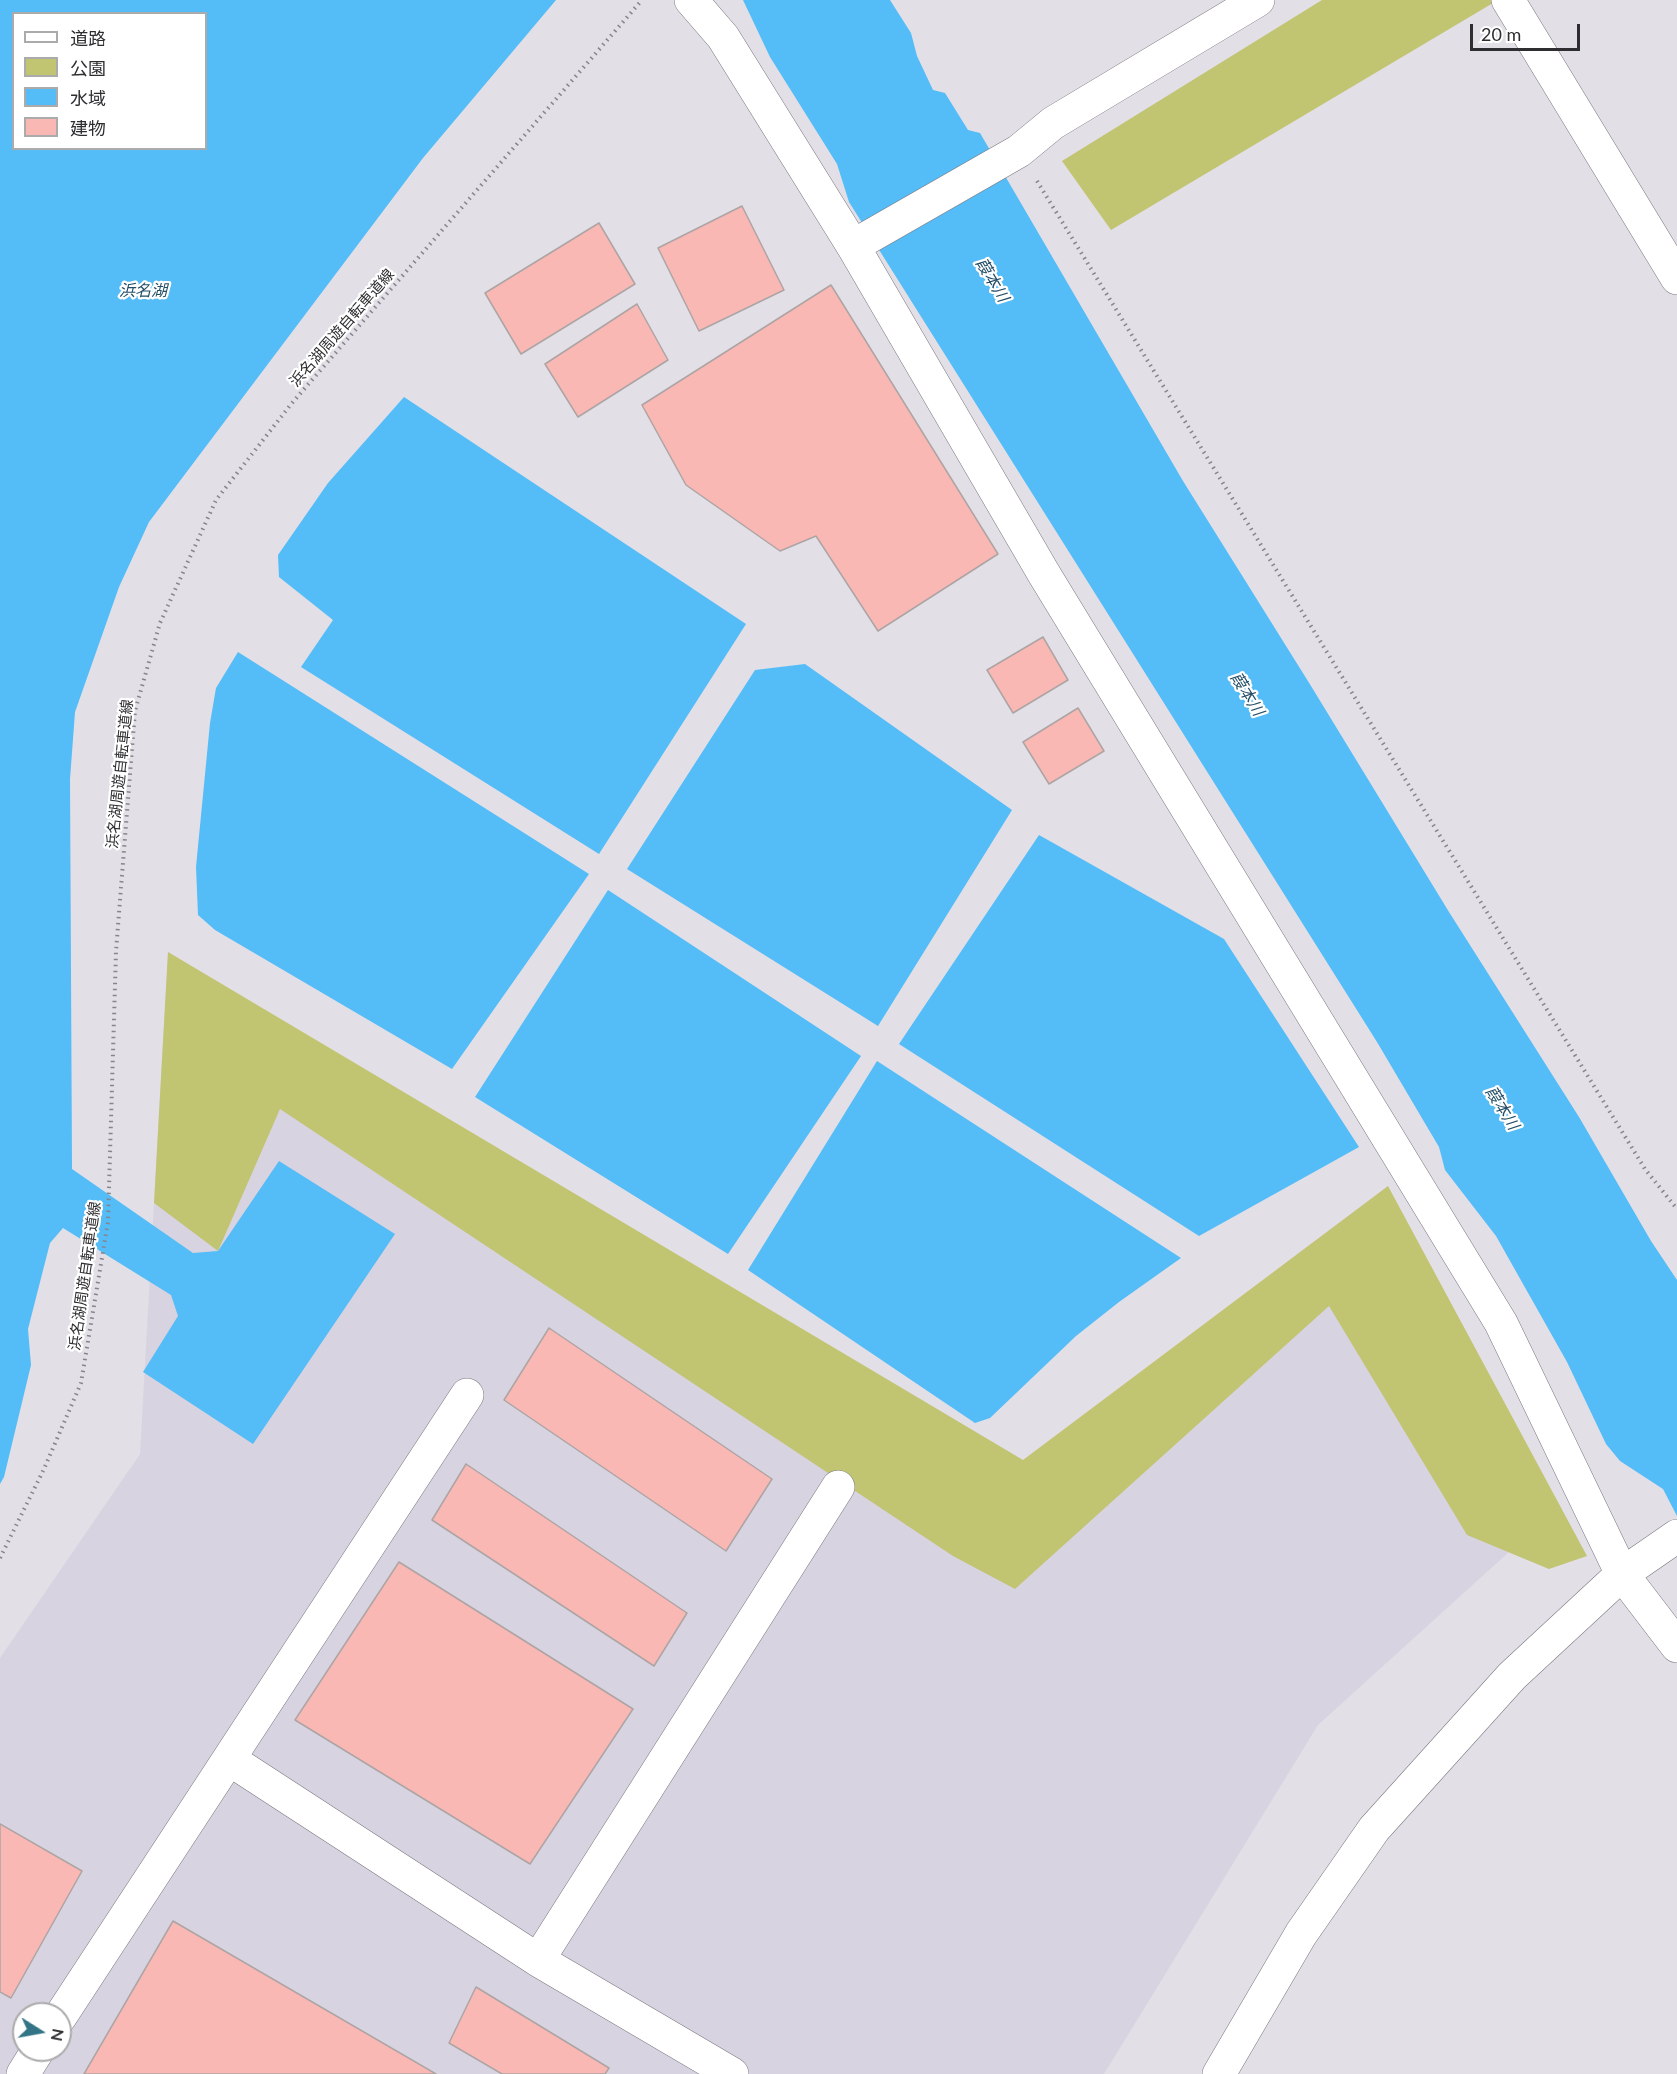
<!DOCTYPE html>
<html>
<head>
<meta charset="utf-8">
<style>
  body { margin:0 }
  #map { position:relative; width:1677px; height:2074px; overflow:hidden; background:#e2dfe7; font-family:Lato,"Noto Sans JP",sans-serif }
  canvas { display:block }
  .legend { position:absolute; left:12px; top:12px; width:195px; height:138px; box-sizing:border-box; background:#fff; border:2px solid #ababac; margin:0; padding:8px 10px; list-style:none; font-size:18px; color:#2e2d30 }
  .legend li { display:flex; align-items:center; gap:12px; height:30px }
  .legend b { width:30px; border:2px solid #ababac }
  .north { position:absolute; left:12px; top:2002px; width:60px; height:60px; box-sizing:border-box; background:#fff; border:2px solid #ababac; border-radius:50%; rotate:101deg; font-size:16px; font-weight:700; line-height:24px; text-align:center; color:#2e2d30 }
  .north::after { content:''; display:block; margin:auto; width:21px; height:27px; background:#337587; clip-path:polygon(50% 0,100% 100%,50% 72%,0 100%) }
  .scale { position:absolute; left:1470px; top:24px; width:110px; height:27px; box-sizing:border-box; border:3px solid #2e2d30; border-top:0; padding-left:8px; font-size:18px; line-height:21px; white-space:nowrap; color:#2e2d30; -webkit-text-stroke:4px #fff; paint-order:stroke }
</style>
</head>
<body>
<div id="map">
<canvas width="1677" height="2074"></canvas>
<ul class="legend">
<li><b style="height:8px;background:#fff"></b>道路</li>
<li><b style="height:16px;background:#c1c471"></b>公園</li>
<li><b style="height:16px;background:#54bcf6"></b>水域</li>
<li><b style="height:16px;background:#fab8b5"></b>建物</li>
</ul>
<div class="north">N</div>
<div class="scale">20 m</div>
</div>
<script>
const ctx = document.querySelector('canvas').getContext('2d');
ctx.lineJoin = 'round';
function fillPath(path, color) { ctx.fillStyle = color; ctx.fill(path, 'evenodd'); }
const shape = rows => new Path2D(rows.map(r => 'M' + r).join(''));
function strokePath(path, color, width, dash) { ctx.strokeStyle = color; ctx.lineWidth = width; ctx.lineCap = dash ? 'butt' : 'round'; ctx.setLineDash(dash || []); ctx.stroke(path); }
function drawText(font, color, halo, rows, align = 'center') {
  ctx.font = font + ' Lato,"Noto Sans JP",sans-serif'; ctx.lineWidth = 4.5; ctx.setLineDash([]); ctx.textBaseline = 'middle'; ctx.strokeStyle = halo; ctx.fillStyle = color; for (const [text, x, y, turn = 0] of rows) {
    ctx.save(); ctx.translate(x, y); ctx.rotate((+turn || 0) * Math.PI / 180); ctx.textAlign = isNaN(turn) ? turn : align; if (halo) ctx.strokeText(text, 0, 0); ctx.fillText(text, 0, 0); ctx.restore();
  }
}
fillPath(shape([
  [168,952,1040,1523,1396,1255,1541,1523,1318,1725,1104,2074,0,2074,0,1658,140,1454],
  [24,2014,60,2014,60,2050,24,2050]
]), '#d8d3e1');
fillPath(shape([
  [1322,0,1491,0,1493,3,1111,230,1062,161],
  [168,952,1023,1460,1388,1186,1587,1556,1549,1569,1467,1535,1329,1306,1015,1589,953,1556,280,1109,218,1251,154,1203]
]), '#c1c471');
fillPath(shape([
  [0,0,556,0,423,158,149,522,119,587,75,712,70,779,72,1169,193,1253,218,1251,279,1161,395,1234,253,1444,143,1372,178,1316,171,1295,63,1228,50,1243,28,1329,31,1365,4,1477,0,1484],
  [14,14,206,14,206,148,14,148],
  [743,0,890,0,911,33,917,56,933,90,945,93,968,130,980,133,1183,481,1311,686,1449,912,1579,1117,1651,1241,1677,1280,1677,1516,1663,1489,1620,1461,1606,1444,1567,1362,1496,1236,1445,1170,1439,1147,1377,1042,849,202,837,164,770,57],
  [404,397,746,624,599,854,301,667,333,620,279,577,278,555,328,483],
  [238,652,589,874,452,1069,215,930,198,915,196,867,210,723,216,688],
  [805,664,1012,810,878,1026,627,869,755,670],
  [1039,835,1224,939,1359,1147,1199,1236,899,1044],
  [608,890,861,1056,728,1254,475,1097],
  [877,1061,1181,1258,1119,1302,1076,1336,990,1418,975,1423,748,1270]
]), '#54bcf6');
const building = shape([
  [742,206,784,290,699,331,658,248,742,206],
  [599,223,635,284,521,354,485,293,599,223],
  [831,285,998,554,878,631,816,536,780,551,686,485,642,405,831,285],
  [637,304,668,360,578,417,545,364,637,304],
  [1043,637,1068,680,1013,713,987,670,1043,637],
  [1078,708,1104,751,1049,784,1023,742,1078,708],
  [549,1328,772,1479,726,1551,504,1400,549,1328],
  [466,1464,687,1613,654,1666,432,1520,466,1464],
  [399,1562,633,1709,530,1864,295,1720,399,1562],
  [0,1824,82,1871,11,1998,0,1992,0,1824],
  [173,1921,436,2074,84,2074,173,1921],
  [476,1987,609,2068,605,2074,502,2074,449,2043,476,1987]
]);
fillPath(building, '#fab8b5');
strokePath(building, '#ada4a4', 1.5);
const minor = shape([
  [691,0,723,37,853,246,1044,574,1501,1323,1622,1574,1677,1646],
  [1508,0,1677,278],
  [853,246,1019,151,1053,123,1258,0],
  [229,1759,538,1960,732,2074],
  [538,1960,838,1487],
  [60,2017,467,1395],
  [23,2074,38,2050],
  [1219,2074,1301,1934,1374,1829,1512,1676,1622,1574,1677,1536]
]);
strokePath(minor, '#7b787f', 34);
strokePath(shape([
  [1037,181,1645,1169,1677,1209],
  [0,1558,44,1469,81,1383,108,1222,116,951,135,711,160,623,216,500,292,403,642,0]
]), '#87858b', 4, [1.5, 4.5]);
strokePath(minor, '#fff', 33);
drawText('15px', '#2e2d30', '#fff', [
  ["浜名湖周遊自転車道線",342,328,-49],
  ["浜名湖周遊自転車道線",120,774,-84],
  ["浜名湖周遊自転車道線",85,1276,-82]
]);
drawText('italic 16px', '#244e67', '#fff', [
  ["葭本川",992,280,59],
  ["浜名湖",143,291],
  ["葭本川",1247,694,58],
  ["葭本川",1502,1108,58]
]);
</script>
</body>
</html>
